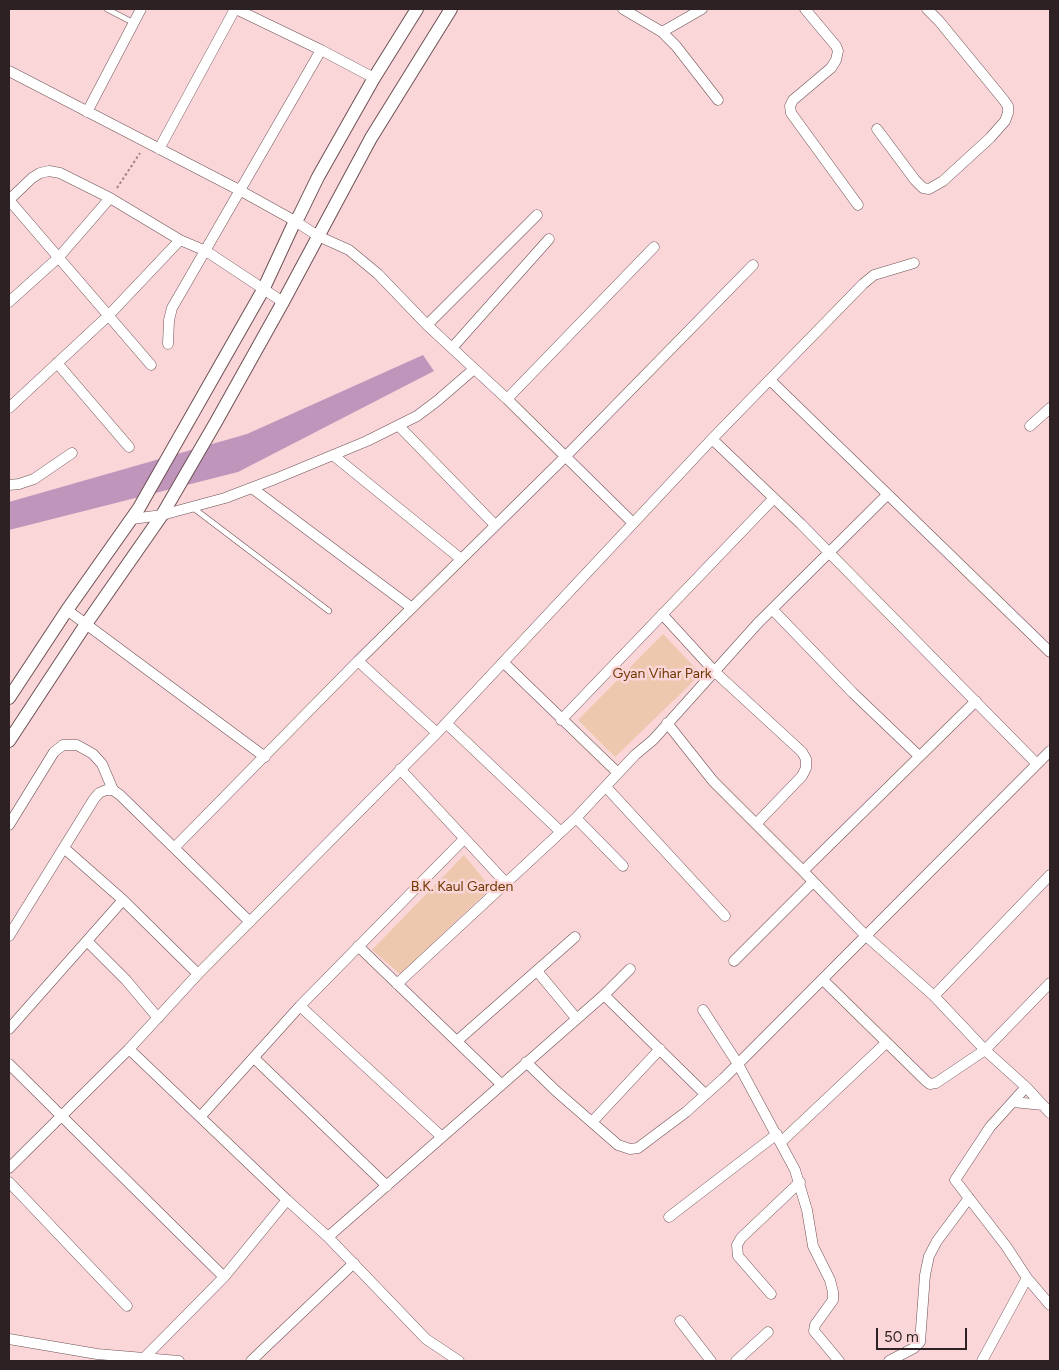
<!DOCTYPE html>
<html>
<head>
<meta charset="utf-8">
<style>
  body { margin:0 }
  #map { position:relative; width:1059px; height:1370px; overflow:hidden; background:#fad6d9; font-family:Figtree,sans-serif }
  canvas { display:block }
  .frame { position:absolute; inset:0; border:10px solid #2e2123; pointer-events:none }
  .scale { position:absolute; left:876px; top:1328px; width:91px; height:22px; box-sizing:border-box; border:2px solid #2e2123; border-top:0; padding-left:6px; font-size:15px; line-height:18px; white-space:nowrap; color:#2e2123; -webkit-text-stroke:4px #fad6d9; paint-order:stroke }
</style>
</head>
<body>
<div id="map">
<canvas width="1059" height="1370"></canvas>
<div class="frame"></div>
<div class="scale">50 m</div>
</div>
<script>
const ctx = document.querySelector('canvas').getContext('2d');
ctx.lineJoin = 'round';
function fillPath(path, color) { ctx.fillStyle = color; ctx.fill(path, 'evenodd'); }
const shape = rows => new Path2D(rows.map(r => 'M' + r).join(''));
function strokePath(path, color, width, dash) { ctx.strokeStyle = color; ctx.lineWidth = width; ctx.lineCap = dash ? 'butt' : 'round'; ctx.setLineDash(dash || []); ctx.stroke(path); }
function drawText(font, color, halo, rows, align = 'center') {
  ctx.font = font + ' Figtree,sans-serif'; ctx.lineWidth = 5; ctx.setLineDash([]); ctx.textBaseline = 'middle'; ctx.strokeStyle = halo; ctx.fillStyle = color; for (const [text, x, y, turn = 0] of rows) {
    ctx.save(); ctx.translate(x, y); ctx.rotate((+turn || 0) * Math.PI / 180); ctx.textAlign = isNaN(turn) ? turn : align; if (halo) ctx.strokeText(text, 0, 0); ctx.fillText(text, 0, 0); ctx.restore();
  }
}
fillPath(shape([
  [663,634,701,674,615,757,578,720],
  [464,855,491,888,400,974,372,950]
]), '#edc7ae');
fillPath(shape([
  [423,355,434,371,238,472,9,530,9,502,247,434]
]), '#bf95bb');
const service = shape([
  [107,9,134,23],
  [192,507,329,611]
]);
const minor = shape([
  [236,9,321,50,374,78],
  [623,9,662,32,676,46,718,100],
  [805,9,836,46,838,51,836,60,831,68,793,100,790,106,791,113,858,205],
  [662,32,702,9],
  [9,71,241,191,295,221,318,236,349,250,378,274,427,325,507,399,633,523],
  [87,112,141,9],
  [877,129,915,180,923,188,929,189,943,181,990,138,1005,121,1008,113,1008,106,1003,99,939,21,927,9],
  [159,149,235,9],
  [9,200,151,365],
  [9,200,32,178,40,173,49,171,60,173,110,198,180,240],
  [9,302,59,257,110,198],
  [427,325,537,215],
  [168,344,169,320,172,308,321,50],
  [452,348,549,239],
  [57,363,129,447],
  [770,380,1050,652],
  [507,399,654,247],
  [9,408,109,315,180,240,206,251,283,302],
  [399,426,495,525],
  [1030,426,1050,408],
  [712,439,801,524,1037,764],
  [333,455,461,559],
  [9,485,19,484,34,479,72,453],
  [252,488,412,608],
  [132,519,162,515,225,498,275,479,367,441,417,416,437,401,474,369],
  [772,609,853,693,919,756],
  [67,610,265,757],
  [662,614,715,672,802,752,806,759,806,768,802,776,756,824],
  [358,661,565,457,753,265],
  [503,662,618,773],
  [561,720,774,498],
  [446,723,561,832],
  [667,723,713,781,803,871,865,935,934,996,985,1050,1026,1087,1050,1113],
  [400,769,506,883],
  [606,787,725,916],
  [576,818,623,866],
  [9,825,54,752,63,745,77,745,93,754,102,764,113,790],
  [175,847,358,661,437,733],
  [64,848,123,900,198,974],
  [803,871,976,701],
  [9,936,94,799,99,793,106,790,113,790,120,795,250,922],
  [87,941,126,980,158,1018],
  [358,946,501,1084],
  [734,961,813,882],
  [537,971,576,1018],
  [823,980,926,1081,930,1084,936,1083,985,1050,1050,983],
  [397,984,576,818,635,755,653,740,758,623,887,495],
  [604,995,705,1094],
  [934,996,1050,875],
  [300,1006,442,1137],
  [703,1010,738,1064,795,1170,807,1210,813,1246,830,1280,833,1292,833,1300,815,1325,814,1331,839,1361],
  [9,1029,123,900],
  [457,1041,575,937],
  [129,1049,287,1200,328,1237,426,1339,459,1361],
  [254,1058,387,1186],
  [526,1062,556,1091,618,1145,630,1149,638,1148,686,1112,724,1078,1050,751],
  [9,1064,224,1277],
  [1026,1087,990,1127,955,1180,1006,1246,1027,1278,1050,1305],
  [1013,1102,1043,1105],
  [201,1116,300,1006,464,839],
  [592,1122,660,1049],
  [781,1142,886,1043],
  [9,1168,129,1049,198,974,437,733,712,439,863,284,874,275,914,263],
  [9,1182,127,1306],
  [669,1217,777,1134],
  [328,1237,604,995,630,969],
  [771,1294,738,1256,737,1245,741,1238,800,1182],
  [680,1321,711,1361],
  [9,1339,97,1354,179,1361],
  [145,1357,224,1277,287,1200],
  [251,1361,354,1263],
  [736,1361,768,1332],
  [889,1361,914,1348,920,1342,925,1275,929,1256,937,1241,969,1198],
  [982,1361,1027,1278]
]);
const tertiary = shape([
  [9,698,67,610,139,508,263,290,295,221,299,216,318,177,374,78,417,9],
  [9,741,86,624,162,515,216,422,283,302,371,138,451,9]
]);
strokePath(service, '#6d5053', 6);
strokePath(minor, '#6d5053', 11);
strokePath(tertiary, '#6d5053', 14);
strokePath(shape([
  [117,188,140,153]
]), '#9f8588', 2, [2.5, 2.5]);
strokePath(service, '#fff', 5);
strokePath(minor, '#fff', 10);
strokePath(tertiary, '#fff', 12);
drawText('14px', '#713701', '#fad6d9', [
  ["Gyan Vihar Park",662,674],
  ["B.K. Kaul Garden",462,887]
]);
</script>
</body>
</html>
